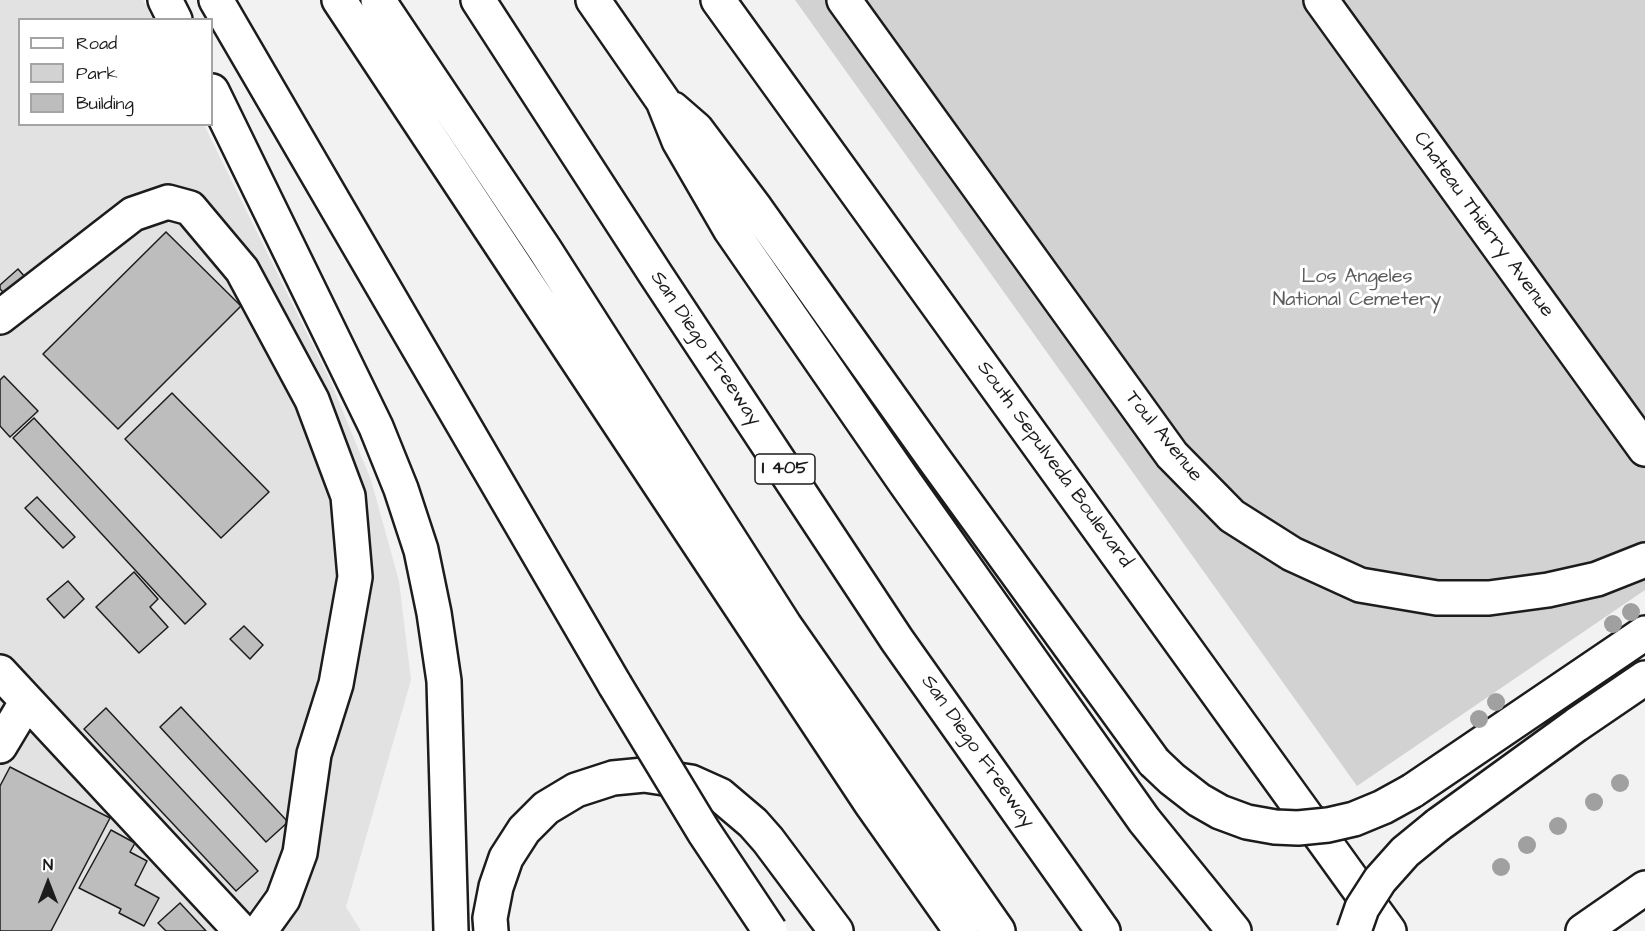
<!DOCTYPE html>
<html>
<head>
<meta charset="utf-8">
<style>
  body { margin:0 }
  #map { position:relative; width:1645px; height:931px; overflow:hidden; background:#f2f2f2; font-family:"Architects Daughter",sans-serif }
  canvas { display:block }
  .legend { position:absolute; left:18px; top:18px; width:195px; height:108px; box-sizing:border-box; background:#fff; border:2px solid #a4a4a4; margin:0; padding:8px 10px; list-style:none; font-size:18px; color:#1c1c1c }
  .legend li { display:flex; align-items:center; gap:12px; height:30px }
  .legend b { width:30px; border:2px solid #a4a4a4 }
  .north { position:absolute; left:18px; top:853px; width:60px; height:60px; -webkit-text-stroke:4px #fff; paint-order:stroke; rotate:0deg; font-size:16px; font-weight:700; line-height:24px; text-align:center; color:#1c1c1c }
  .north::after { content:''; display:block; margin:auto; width:21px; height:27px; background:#1c1c1c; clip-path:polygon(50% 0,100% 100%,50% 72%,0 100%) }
</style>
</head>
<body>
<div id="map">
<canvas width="1645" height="931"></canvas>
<ul class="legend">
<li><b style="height:8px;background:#fff"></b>Road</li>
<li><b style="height:16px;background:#d2d2d2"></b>Park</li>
<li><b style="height:16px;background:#bdbdbd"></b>Building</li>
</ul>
<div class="north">N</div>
</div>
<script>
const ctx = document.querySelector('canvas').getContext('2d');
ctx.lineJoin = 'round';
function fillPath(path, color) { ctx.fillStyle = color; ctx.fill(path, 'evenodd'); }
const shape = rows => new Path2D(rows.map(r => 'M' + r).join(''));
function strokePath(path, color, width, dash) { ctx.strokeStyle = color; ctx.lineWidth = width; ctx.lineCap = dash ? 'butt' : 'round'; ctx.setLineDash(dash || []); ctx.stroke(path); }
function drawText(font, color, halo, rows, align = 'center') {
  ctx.font = font + ' "Architects Daughter",sans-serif'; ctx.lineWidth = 6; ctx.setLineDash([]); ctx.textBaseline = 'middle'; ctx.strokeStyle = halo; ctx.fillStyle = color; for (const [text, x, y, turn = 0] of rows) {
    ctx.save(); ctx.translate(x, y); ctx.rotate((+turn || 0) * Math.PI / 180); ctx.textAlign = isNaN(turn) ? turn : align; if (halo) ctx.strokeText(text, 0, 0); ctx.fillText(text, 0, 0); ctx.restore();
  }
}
fillPath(shape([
  [0,0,143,0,153,19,20,20,20,124,204,125,330,380,371,480,399,581,411,680,346,907,361,931,0,931]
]), '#e2e2e2');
fillPath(shape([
  [795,0,1645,0,1645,590,1357,786]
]), '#d2d2d2');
const building = shape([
  [166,232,241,306,118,429,43,354,166,232],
  [18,269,25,277,5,294,0,289,0,285,18,269],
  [4,376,38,411,10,437,0,426,0,380,4,376],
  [172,393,269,492,221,538,125,439,172,393],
  [34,418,206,604,185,624,13,438,34,418],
  [37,497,75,537,63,548,25,508,37,497],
  [134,572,158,599,150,607,168,627,139,653,96,607,134,572],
  [68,581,84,599,64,618,47,599,68,581],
  [244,626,263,645,250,659,230,639,244,626],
  [181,707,288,822,266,842,160,727,181,707],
  [106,708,258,871,236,891,84,729,106,708],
  [10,767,110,818,51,931,0,931,0,786,10,767],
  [111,830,135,843,130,852,147,861,135,885,159,898,144,926,119,913,121,909,79,888,111,830],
  [180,903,206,931,166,931,158,923,180,903]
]);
fillPath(building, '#bdbdbd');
strokePath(building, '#1c1c1c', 1.5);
const minor = shape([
  [844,0,1172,455,1232,516,1292,554,1360,585,1437,598,1489,598,1548,590,1597,579,1645,560],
  [1321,0,1645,449],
  [0,317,133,214,168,202,190,208,242,270,312,400,348,496,355,577,336,684,314,754,300,853,283,899,260,931],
  [0,672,241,931],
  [0,746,27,701]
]);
const major = shape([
  [718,0,1389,931],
  [1583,931,1645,888]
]);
const highway = shape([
  [165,0,175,20],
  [216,0,615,685],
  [339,0,870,802,961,931],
  [378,0,545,250,785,626,998,931],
  [478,0,656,275,897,640,1103,931],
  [593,0,663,101,679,141,730,229,904,481,1144,820,1234,931],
  [212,91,376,427,401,489,421,550,434,613,444,681,451,931],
  [673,109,696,129,756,209,934,459,1154,762],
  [1412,791,1645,633],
  [1438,825,1576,725,1645,678],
  [491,931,490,918,496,887,506,858,524,830,546,808,576,790,613,778,644,775,691,782,720,795,753,823,768,840,836,931]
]);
strokePath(minor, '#1c1c1c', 38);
strokePath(major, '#1c1c1c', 38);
strokePath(highway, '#1c1c1c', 38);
strokePath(minor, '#fff', 33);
strokePath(major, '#fff', 33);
strokePath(highway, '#fff', 33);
const highwayBridge = shape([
  [615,685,704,832,770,931],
  [1154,762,1172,779,1199,800,1220,812,1247,822,1275,827,1298,828,1328,825,1354,819,1383,807,1412,791],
  [1354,931,1362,908,1380,880,1405,852,1438,825]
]);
strokePath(highwayBridge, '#1c1c1c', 38, []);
strokePath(highwayBridge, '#fff', 33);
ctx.fillStyle = '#a0a0a0';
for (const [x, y] of [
  [1631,612],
  [1613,624],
  [1496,702],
  [1479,719],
  [1620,783],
  [1594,802],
  [1558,826],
  [1527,845],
  [1501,867]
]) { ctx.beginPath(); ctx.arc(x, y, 9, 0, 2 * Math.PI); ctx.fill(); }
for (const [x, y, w] of [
  [785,469,60]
]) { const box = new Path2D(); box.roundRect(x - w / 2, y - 15, w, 30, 4.5); ctx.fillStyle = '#fff'; ctx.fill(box); strokePath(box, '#1c1c1c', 1.5); }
drawText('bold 18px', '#1c1c1c', null, [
  ["I 405",785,469]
]);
drawText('20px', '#1c1c1c', '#fff', [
  ["Chateau Thierry Avenue",1483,225,54],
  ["San Diego Freeway",705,349,56],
  ["Toul Avenue",1163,437,51],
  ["South Sepulveda Boulevard",1054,465,54],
  ["San Diego Freeway",977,752,55]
]);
drawText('20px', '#5c5c5c', '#fff', [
  ["Los Angeles",1357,278],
  ["National Cemetery",1357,301]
]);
</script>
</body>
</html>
